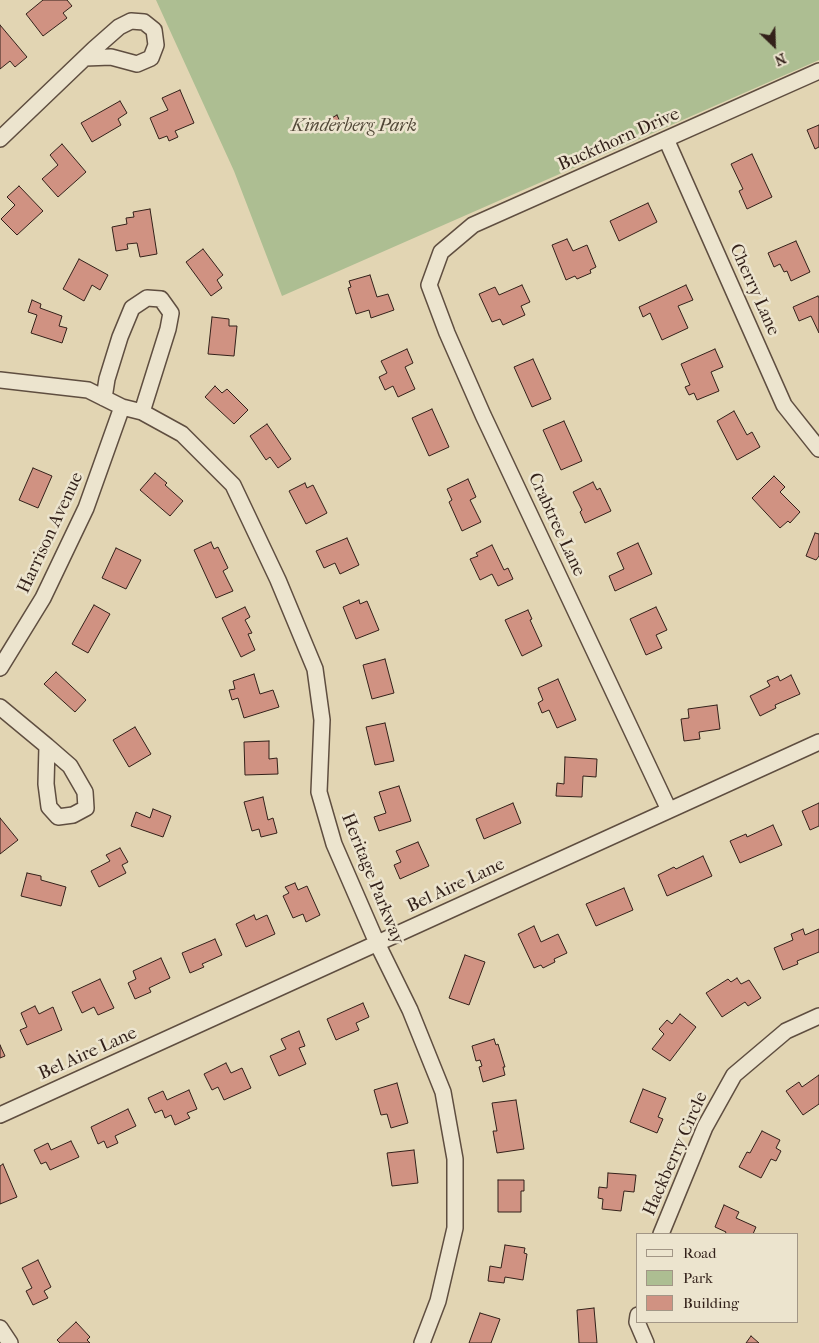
<!DOCTYPE html>
<html>
<head>
<meta charset="utf-8">
<style>
  body { margin:0 }
  #map { position:relative; width:819px; height:1343px; overflow:hidden; background:#e2d5b3; font-family:"IM FELL French Canon",serif }
  canvas { display:block }
  .legend { position:absolute; left:636px; top:1233px; width:162px; height:90px; box-sizing:border-box; background:#ece4ce; border:1px solid #a29686; margin:0; padding:6px 9px; list-style:none; font-size:15px; color:#33211a }
  .legend li { display:flex; align-items:center; gap:10px; height:25px }
  .legend b { width:25px; border:1px solid #a29686 }
  .north { position:absolute; left:749px; top:20px; width:50px; height:50px; -webkit-text-stroke:4px #ece4ce; paint-order:stroke; rotate:156deg; font-size:14px; font-weight:700; line-height:20px; text-align:center; color:#33211a }
  .north::after { content:''; display:block; margin:auto; width:18px; height:22px; background:#33211a; clip-path:polygon(50% 0,100% 100%,50% 72%,0 100%) }
</style>
</head>
<body>
<div id="map">
<canvas width="819" height="1343"></canvas>
<ul class="legend">
<li><b style="height:6px;background:#ece4ce"></b>Road</li>
<li><b style="height:14px;background:#adbe92"></b>Park</li>
<li><b style="height:14px;background:#d09282"></b>Building</li>
</ul>
<div class="north">N</div>
</div>
<script>
const ctx = document.querySelector('canvas').getContext('2d');
ctx.lineJoin = 'round';
function fillPath(path, color) { ctx.fillStyle = color; ctx.fill(path, 'evenodd'); }
const shape = rows => new Path2D(rows.map(r => 'M' + r).join(''));
function strokePath(path, color, width, dash) { ctx.strokeStyle = color; ctx.lineWidth = width; ctx.lineCap = dash ? 'butt' : 'round'; ctx.setLineDash(dash || []); ctx.stroke(path); }
function drawText(font, color, halo, rows, align = 'center') {
  ctx.font = font + ' "IM FELL French Canon",serif'; ctx.lineWidth = 5; ctx.setLineDash([]); ctx.textBaseline = 'middle'; ctx.strokeStyle = halo; ctx.fillStyle = color; for (const [text, x, y, turn = 0] of rows) {
    ctx.save(); ctx.translate(x, y); ctx.rotate((+turn || 0) * Math.PI / 180); ctx.textAlign = isNaN(turn) ? turn : align; if (halo) ctx.strokeText(text, 0, 0); ctx.fillText(text, 0, 0); ctx.restore();
  }
}
fillPath(shape([
  [156,0,819,0,819,60,282,296,234,171]
]), '#adbe92');
const building = shape([
  [43,0,67,0,72,6,63,13,67,18,43,36,26,14,43,0],
  [0,25,27,57,15,67,10,61,0,69,0,25],
  [180,90,194,123,175,131,178,137,169,141,167,136,159,139,150,118,168,110,162,98,180,90],
  [120,101,127,113,118,119,121,125,92,142,81,123,120,101],
  [337,115,341,124,334,127,330,119,337,115],
  [819,125,819,147,815,149,807,130,819,125],
  [62,144,86,172,58,197,42,179,58,165,50,155,62,144],
  [752,154,772,197,747,209,739,191,743,189,731,164,752,154],
  [19,186,43,211,17,235,1,219,15,205,7,197,19,186],
  [648,203,657,222,619,241,610,221,648,203],
  [150,209,157,254,140,257,137,243,127,244,128,249,116,251,112,227,127,224,126,218,134,217,133,212,150,209],
  [567,239,573,251,587,245,596,267,590,270,591,273,577,279,575,276,566,280,552,245,567,239],
  [796,241,810,272,791,281,787,271,784,272,780,264,774,267,768,253,796,241],
  [203,249,223,275,217,280,222,288,211,296,186,262,203,249],
  [79,259,108,275,100,290,92,285,84,301,63,289,79,259],
  [370,275,377,297,388,294,394,310,371,318,369,310,356,314,348,288,351,287,349,281,370,275],
  [522,285,530,302,521,306,525,315,503,325,500,319,492,322,479,294,495,287,499,295,522,285],
  [686,285,693,300,678,306,688,328,662,340,650,313,643,317,639,307,686,285],
  [818,296,819,298,819,333,811,316,799,321,793,307,818,296],
  [32,300,41,304,40,308,62,316,59,326,67,328,62,343,31,333,37,315,28,312,32,300],
  [212,317,229,319,229,326,237,326,234,356,208,354,212,317],
  [407,349,413,363,405,367,415,389,398,397,393,386,385,390,379,377,387,373,381,361,407,349],
  [715,349,723,367,711,372,719,391,697,400,694,393,689,395,685,387,690,385,681,364,715,349],
  [533,359,551,399,532,407,514,367,533,359],
  [215,386,222,393,227,389,248,410,234,424,205,397,215,386],
  [432,409,449,447,429,456,412,418,432,409],
  [734,411,747,435,752,432,760,447,737,460,717,421,734,411],
  [564,421,582,461,561,470,543,430,564,421],
  [267,424,291,459,278,468,270,457,266,460,250,436,267,424],
  [33,468,52,476,38,508,19,500,33,468],
  [155,473,167,483,165,485,183,501,170,516,140,490,155,473],
  [774,476,785,487,780,492,800,512,790,523,788,521,780,528,752,498,774,476],
  [468,479,476,497,470,500,481,522,462,531,449,502,452,500,447,489,468,479],
  [593,482,597,490,600,488,611,511,585,523,580,512,582,510,573,492,593,482],
  [305,483,307,488,313,485,327,513,306,524,289,491,305,483],
  [815,533,819,534,819,556,816,560,806,556,815,533],
  [347,538,359,565,340,574,335,563,324,568,316,551,347,538],
  [211,542,214,549,218,547,228,568,223,571,233,591,216,598,194,550,211,542],
  [638,543,652,574,615,591,609,576,624,569,617,553,638,543],
  [492,545,504,570,508,568,513,579,498,586,492,574,480,580,470,559,478,556,476,553,492,545],
  [116,548,141,560,126,589,102,578,116,548],
  [359,600,360,604,367,601,379,630,356,639,343,607,359,600],
  [94,605,110,614,88,653,72,644,94,605],
  [245,607,250,617,245,620,252,633,248,634,255,650,241,657,222,618,245,607],
  [656,607,667,630,656,635,662,648,646,655,630,619,656,607],
  [528,610,532,619,530,620,542,646,522,656,505,620,528,610],
  [385,659,394,693,372,699,363,665,385,659],
  [56,672,86,700,75,712,44,684,56,672],
  [254,674,260,694,273,690,279,707,244,718,238,698,232,700,229,690,235,689,233,681,254,674],
  [791,675,800,694,775,705,776,708,760,716,750,696,770,686,767,681,778,676,780,681,791,675],
  [558,679,576,720,557,728,549,710,542,713,538,703,543,700,538,688,558,679],
  [717,705,720,729,699,732,700,739,684,741,681,719,689,718,688,709,717,705],
  [385,723,394,761,375,765,366,727,385,723],
  [135,727,151,754,129,767,113,740,135,727],
  [269,741,269,759,277,758,278,774,245,775,244,742,269,741],
  [565,757,597,759,596,777,583,776,582,797,556,796,557,783,564,784,565,757],
  [399,786,411,821,379,831,374,817,386,813,379,792,399,786],
  [263,797,268,820,273,818,277,833,261,837,259,829,252,831,244,802,263,797],
  [513,803,521,823,484,839,476,819,513,803],
  [819,803,819,826,810,830,802,811,819,803],
  [153,809,171,816,163,837,131,826,136,812,150,818,153,809],
  [0,818,18,840,0,854,0,818],
  [773,825,782,845,740,863,730,841,746,834,747,837,773,825],
  [418,842,429,866,400,879,394,865,401,862,396,851,418,842],
  [120,848,128,862,122,865,126,873,99,887,91,871,110,861,106,855,120,848],
  [703,856,712,876,667,896,658,875,674,867,676,869,703,856],
  [27,873,41,876,41,880,66,887,61,906,21,896,27,873],
  [295,883,298,890,307,886,320,915,306,922,303,914,293,918,283,896,289,893,285,887,295,883],
  [624,888,633,910,596,926,586,904,624,888],
  [254,915,256,920,267,915,275,934,246,947,236,924,254,915],
  [534,926,541,942,558,934,567,953,554,959,555,962,543,968,541,965,534,968,518,934,534,926],
  [803,929,805,935,819,929,819,952,797,961,798,964,783,970,774,948,793,940,791,934,803,929],
  [215,939,222,955,202,964,204,967,190,973,182,953,215,939],
  [465,955,485,962,469,1005,449,998,465,955],
  [161,958,170,978,149,988,151,992,135,999,128,983,136,979,133,971,161,958],
  [737,978,741,984,749,980,761,998,748,1006,745,1002,722,1017,706,993,728,979,731,982,737,978],
  [100,979,114,1008,98,1015,94,1007,82,1013,72,992,100,979],
  [363,1003,369,1017,356,1023,359,1030,336,1040,327,1019,363,1003],
  [35,1006,39,1014,53,1007,62,1030,27,1045,20,1030,27,1027,21,1013,35,1006],
  [680,1014,696,1027,670,1061,652,1049,664,1034,659,1029,667,1020,672,1024,680,1014],
  [299,1031,305,1046,299,1048,306,1064,279,1076,270,1056,286,1049,281,1039,299,1031],
  [494,1039,496,1045,498,1044,505,1067,503,1067,505,1075,483,1082,479,1067,482,1066,480,1060,476,1061,472,1046,494,1039],
  [0,1045,5,1056,0,1058,0,1045],
  [226,1063,231,1073,242,1068,251,1088,224,1100,218,1087,212,1090,204,1074,226,1063],
  [819,1075,819,1104,803,1115,786,1091,799,1082,802,1087,819,1075],
  [397,1083,408,1123,391,1128,387,1114,381,1115,374,1090,397,1083],
  [643,1089,666,1098,658,1117,663,1119,657,1133,630,1122,643,1089],
  [189,1090,197,1109,187,1113,190,1118,175,1125,171,1115,165,1118,162,1110,155,1113,148,1098,163,1091,167,1100,189,1090],
  [516,1100,524,1149,497,1153,493,1131,497,1131,492,1103,516,1100],
  [128,1109,136,1126,115,1136,118,1143,107,1148,104,1141,98,1144,91,1127,128,1109],
  [762,1131,780,1140,776,1148,781,1151,776,1161,771,1159,761,1178,739,1167,747,1152,750,1153,762,1131],
  [71,1141,79,1157,50,1170,46,1162,41,1164,34,1150,48,1143,51,1150,71,1141],
  [414,1150,418,1183,392,1186,387,1153,414,1150],
  [3,1164,17,1197,0,1204,0,1166,3,1164],
  [608,1173,636,1175,634,1192,624,1191,621,1211,602,1209,603,1199,598,1198,599,1187,607,1188,608,1173],
  [498,1180,524,1180,524,1191,521,1191,521,1212,498,1212,498,1180],
  [724,1205,739,1212,736,1218,756,1227,753,1234,725,1234,726,1232,715,1227,724,1205],
  [505,1245,525,1248,524,1253,527,1254,523,1280,505,1277,504,1283,488,1281,490,1266,501,1268,505,1245],
  [38,1260,51,1287,44,1291,48,1298,33,1305,26,1291,32,1288,22,1268,38,1260],
  [594,1308,597,1343,579,1343,577,1310,594,1308],
  [480,1313,500,1319,491,1343,469,1343,480,1313],
  [76,1322,90,1337,87,1340,90,1343,60,1343,57,1340,76,1322],
  [751,1336,759,1343,746,1343,751,1336]
]);
fillPath(building, '#d09282');
strokePath(building, '#33211a', 1);
const minor = shape([
  [0,139,94,49,119,27,131,21,144,22,154,30,156,45,151,58,137,64,111,57,85,58],
  [666,139,784,405,819,449],
  [0,380,88,390,122,407,142,412,182,434,233,485,278,580,315,669,322,720,319,792,334,844,377,943,410,1010,443,1092,455,1159,455,1228,438,1301,422,1343],
  [104,398,107,379,120,337,132,308,147,298,161,299,171,313,168,329,142,412],
  [0,668,43,598,86,508,122,407],
  [0,707,47,746,70,766,85,792,86,808,73,815,58,817,49,807,46,784,47,746],
  [669,810,483,415,447,333,429,285,441,252,473,225,819,71],
  [0,1115,819,742],
  [661,1234,705,1127,734,1075,786,1031,819,1016],
  [638,1315,637,1322,646,1343],
  [0,1328,10,1343]
]);
strokePath(minor, '#5f4e40', 18);
strokePath(minor, '#ece4ce', 15);
drawText('italic 18px', '#524838', '#ece4ce', [
  ["Kinderberg Park",354,127]
]);
drawText('18px', '#33211a', '#ece4ce', [
  ["Buckthorn Drive",619,140,-24],
  ["Cherry Lane",754,290,66],
  ["Crabtree Lane",556,525,65],
  ["Harrison Avenue",51,533,-65],
  ["Heritage Parkway",372,879,68],
  ["Bel Aire Lane",456,886,-25],
  ["Bel Aire Lane",88,1054,-24],
  ["Hackberry Circle",676,1154,-66]
]);
</script>
</body>
</html>
